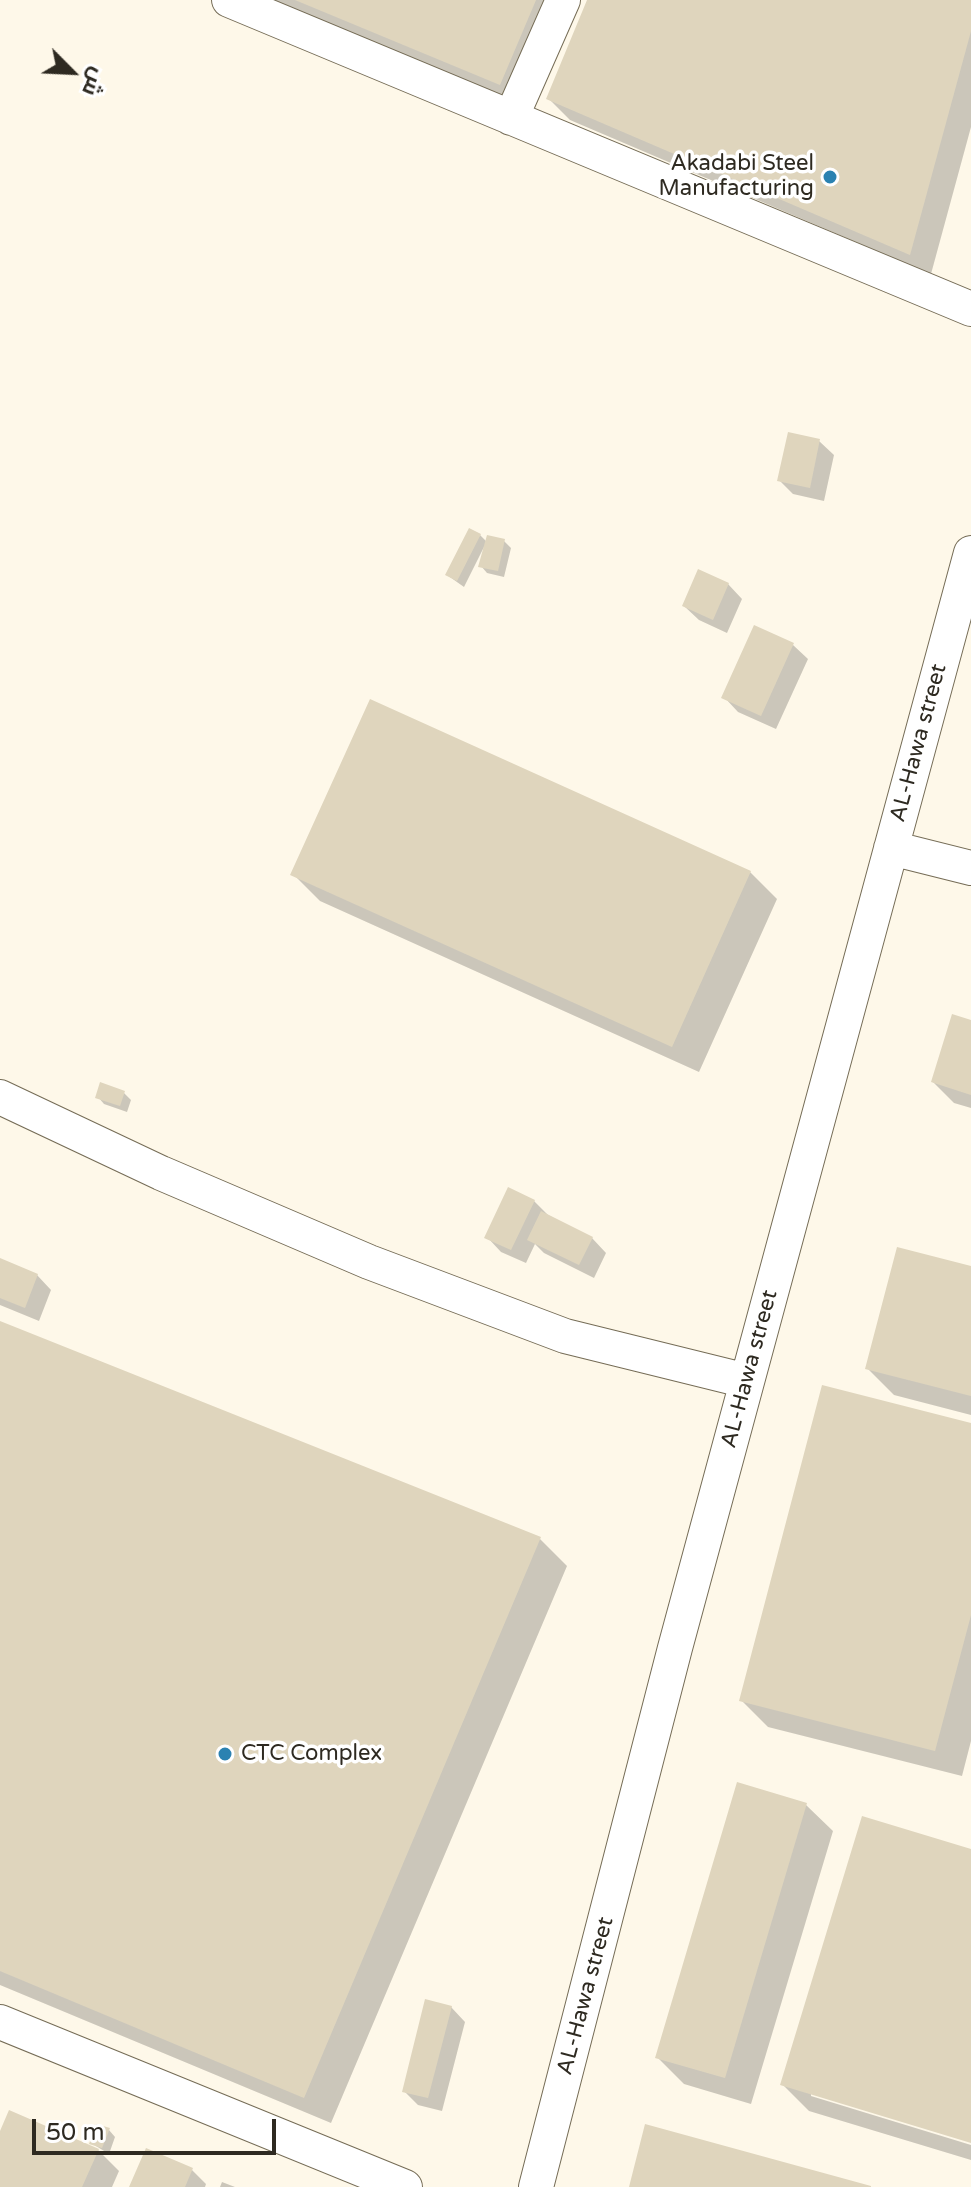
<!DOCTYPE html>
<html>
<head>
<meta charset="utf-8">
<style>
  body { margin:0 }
  #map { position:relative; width:971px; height:2187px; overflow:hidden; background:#fef8e9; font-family:"Varela Round",Cairo,sans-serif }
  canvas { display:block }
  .north { position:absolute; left:32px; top:32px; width:80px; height:80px; -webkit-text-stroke:6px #fff; paint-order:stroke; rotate:114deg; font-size:22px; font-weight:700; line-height:32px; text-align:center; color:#2e2a21 }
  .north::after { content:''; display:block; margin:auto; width:28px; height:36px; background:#2e2a21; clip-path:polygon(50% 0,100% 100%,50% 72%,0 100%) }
  .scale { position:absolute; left:32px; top:2119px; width:244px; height:36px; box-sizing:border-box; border:4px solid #2e2a21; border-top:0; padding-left:10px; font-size:24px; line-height:28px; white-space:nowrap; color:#2e2a21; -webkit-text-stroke:6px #fff; paint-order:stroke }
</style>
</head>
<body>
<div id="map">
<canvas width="971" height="2187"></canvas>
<div class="north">ش</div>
<div class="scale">50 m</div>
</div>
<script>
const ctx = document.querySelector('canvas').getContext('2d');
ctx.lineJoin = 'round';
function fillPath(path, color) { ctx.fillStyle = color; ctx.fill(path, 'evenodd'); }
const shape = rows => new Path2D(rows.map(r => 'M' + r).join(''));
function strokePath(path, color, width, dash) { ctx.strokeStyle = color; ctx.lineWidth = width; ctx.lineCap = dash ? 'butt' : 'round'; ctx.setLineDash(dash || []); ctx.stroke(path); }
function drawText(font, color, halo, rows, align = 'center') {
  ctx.font = font + ' "Varela Round",sans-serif'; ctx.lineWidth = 7; ctx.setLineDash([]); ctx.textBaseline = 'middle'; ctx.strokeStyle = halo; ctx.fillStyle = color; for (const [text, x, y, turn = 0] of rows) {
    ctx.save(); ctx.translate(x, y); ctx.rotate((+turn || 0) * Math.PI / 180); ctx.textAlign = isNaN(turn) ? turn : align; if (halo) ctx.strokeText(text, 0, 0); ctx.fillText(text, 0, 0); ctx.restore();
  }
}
fillPath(shape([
  [261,0,574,0,528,111],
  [590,0,971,0,971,127,931,274,570,120,549,99],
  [819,441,834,455,824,501,793,494,779,480],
  [480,535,487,542,504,541,511,548,504,577,487,573,481,566,484,547,464,587,447,575],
  [728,584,742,599,727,633,699,620,684,606],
  [755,628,793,645,808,659,776,729,738,712,724,697],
  [750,872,777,899,699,1072,320,901,293,874],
  [971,1022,971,1108,954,1103,933,1082],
  [124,1093,131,1100,127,1112,104,1104,98,1097],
  [534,1201,548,1215,592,1238,606,1253,594,1278,544,1253,535,1244,526,1263,501,1252,487,1237],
  [0,1260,37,1275,51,1290,39,1321,0,1305],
  [971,1268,971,1415,894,1395,867,1368],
  [0,1323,540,1539,567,1566,331,2123,0,1985],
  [971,1425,971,1741,962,1776,768,1727,741,1700],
  [806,1805,833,1831,751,2104,684,2084,657,2057],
  [971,1851,971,2141,811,2092,811,2096,971,2145,971,2160,809,2111,782,2084],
  [451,2007,465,2022,442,2111,418,2105,404,2091],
  [109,2130,115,2137,109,2154,91,2143],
  [0,2136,98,2150,119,2171,112,2187,0,2187],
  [192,2170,206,2184,205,2187,132,2187],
  [222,2182,235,2187,220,2187]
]), '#0003');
fillPath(shape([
  [295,0,536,0,500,85],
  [587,0,971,0,971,31,910,255,546,99],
  [788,432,820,439,810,488,777,481],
  [469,528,481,534,457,581,445,575],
  [487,535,505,539,498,571,478,567],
  [698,569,729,583,713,620,682,606],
  [754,625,794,643,761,716,721,698],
  [370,699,751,871,672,1047,290,875],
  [952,1014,971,1020,971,1095,931,1082],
  [100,1082,125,1091,120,1106,95,1098],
  [508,1187,535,1200,511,1250,484,1238],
  [541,1211,593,1237,579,1265,527,1240],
  [897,1247,971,1266,971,1396,865,1369],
  [0,1258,38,1274,25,1308,0,1298],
  [0,1321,541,1537,304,2098,0,1971],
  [822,1385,971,1423,971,1615,935,1751,739,1701],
  [737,1782,807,1803,725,2078,655,2058],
  [862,1816,971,1849,971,2143,780,2085],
  [425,1999,452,2006,428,2098,402,2092],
  [9,2110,99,2149,82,2187,0,2187,0,2131],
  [96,2124,110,2128,102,2148,89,2144],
  [645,2124,871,2186,871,2187,629,2187],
  [146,2148,193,2168,185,2187,129,2187]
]), '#dfd5bd');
const minor = shape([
  [229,0,971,309],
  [511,118,563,0],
  [891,848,971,868],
  [0,1097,161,1173,369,1262,565,1336,747,1381],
  [0,2022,405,2187],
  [536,2187,675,1648,971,553]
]);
strokePath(minor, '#756c56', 36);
strokePath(minor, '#fff', 34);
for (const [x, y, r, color] of [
  [830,177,8,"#2b82b1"],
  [225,1754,8,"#2b82b1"]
]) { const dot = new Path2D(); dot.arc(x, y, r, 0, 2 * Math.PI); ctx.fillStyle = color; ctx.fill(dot); strokePath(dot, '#fff', 3); }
drawText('22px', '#2e2a21', '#fff', [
  ["Akadabi Steel",814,164],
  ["Manufacturing",814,189],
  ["CTC Complex",241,1754,"left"]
], 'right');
drawText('22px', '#2e2a21', '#fff', [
  ["AL-Hawa street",919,743,-75],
  ["AL-Hawa street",750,1369,-75],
  ["AL-Hawa street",586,1996,-75]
]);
</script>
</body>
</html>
